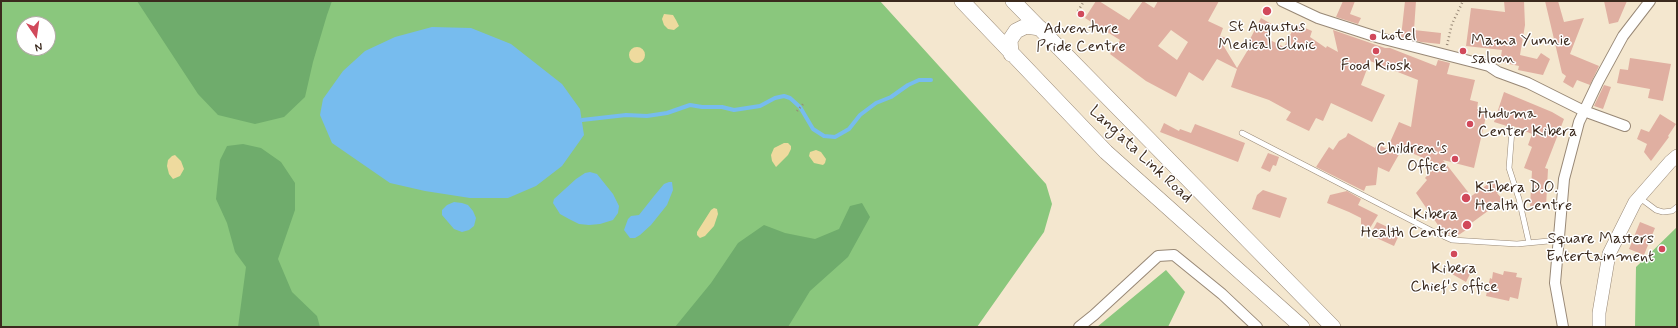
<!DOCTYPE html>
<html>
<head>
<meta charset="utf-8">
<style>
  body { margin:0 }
  #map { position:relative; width:1678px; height:328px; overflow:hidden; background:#f4e7cf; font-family:Mynerve,sans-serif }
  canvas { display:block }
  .frame { position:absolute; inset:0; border:2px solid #3b2a1e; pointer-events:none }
  .north { position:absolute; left:16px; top:16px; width:40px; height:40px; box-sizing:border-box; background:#fff; border:1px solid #b1aaa5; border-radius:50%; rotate:167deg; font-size:11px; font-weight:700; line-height:16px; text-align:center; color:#3b2a1e }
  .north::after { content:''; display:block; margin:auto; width:14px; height:18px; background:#d1495b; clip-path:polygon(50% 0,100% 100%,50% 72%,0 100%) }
</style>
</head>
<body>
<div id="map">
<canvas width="1678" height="328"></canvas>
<div class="frame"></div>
<div class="north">N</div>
</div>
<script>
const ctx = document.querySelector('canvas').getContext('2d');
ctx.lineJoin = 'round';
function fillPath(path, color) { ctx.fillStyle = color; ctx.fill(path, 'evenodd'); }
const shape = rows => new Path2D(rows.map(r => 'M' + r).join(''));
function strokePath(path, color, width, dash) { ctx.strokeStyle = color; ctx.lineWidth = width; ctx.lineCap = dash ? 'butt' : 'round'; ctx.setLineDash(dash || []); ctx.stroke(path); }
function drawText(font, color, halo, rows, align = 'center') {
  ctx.font = font + ' Mynerve,sans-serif'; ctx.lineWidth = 3; ctx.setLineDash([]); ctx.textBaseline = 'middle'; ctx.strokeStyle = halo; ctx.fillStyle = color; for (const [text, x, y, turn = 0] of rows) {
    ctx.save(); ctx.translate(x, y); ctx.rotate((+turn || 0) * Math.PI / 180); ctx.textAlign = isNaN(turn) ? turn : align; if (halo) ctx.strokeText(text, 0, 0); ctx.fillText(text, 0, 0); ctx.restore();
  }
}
fillPath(shape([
  [1,1,880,1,1046,184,1052,204,1044,232,977,327,1,327],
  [24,24,48,24,48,48,24,48],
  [1677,227,1677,327,1635,327,1636,267],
  [1166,270,1185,292,1168,327,1097,327]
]), '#8ac77d');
fillPath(shape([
  [137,1,332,1,327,15,313,62,305,97,284,117,255,124,218,115,198,94],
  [243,144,261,148,281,162,295,183,295,210,278,259,292,292,317,316,320,327,238,327,246,267,235,252,227,223,216,199,220,160,227,146],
  [862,203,870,217,848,257,810,291,788,327,675,327,711,283,738,243,764,225,785,233,815,239,839,229,850,206]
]), '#6fac6c');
fillPath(shape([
  [664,14,673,15,676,20,679,26,674,30,668,29,664,25,662,19],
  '629 55a8 8 0 1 1 16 0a8 8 0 1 1-16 0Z',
  [784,143,788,143,791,146,791,149,788,155,776,167,772,161,771,155,774,148],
  [816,150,821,152,826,159,825,163,823,165,814,163,809,156,810,152],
  [175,155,181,161,184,169,180,176,173,179,169,174,167,166,168,160,172,156],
  [714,208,717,209,718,214,714,226,705,236,700,238,697,235,697,232,711,210]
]), '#eeda9e');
fillPath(shape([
  [432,27,471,28,511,44,562,84,580,109,584,135,562,166,536,186,508,198,470,198,425,191,390,183,332,143,320,115,323,99,343,71,365,51,395,37],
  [590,172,597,174,613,194,619,206,618,213,613,220,600,224,589,225,579,224,569,219,560,214,553,203,554,199,576,179,585,173],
  [669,182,672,182,673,190,667,205,651,225,640,235,635,238,630,238,624,230,628,219,631,216,639,215,654,196,664,184],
  [454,202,462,203,468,205,473,211,476,218,474,226,469,230,462,232,454,229,442,215,442,210,447,205]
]), '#77bcee');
strokePath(shape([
  [582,120,626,115,647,116,667,113,690,105,702,107,722,107,734,110,760,106,775,98,784,96,790,98,800,107,813,129,824,136,835,137,849,129,860,115,876,103,891,97,908,85,919,80,931,80]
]), '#77bcee', 4);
fillPath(shape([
  [1096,1,1099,1,1129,20,1143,1,1154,8,1158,1,1219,1,1208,21,1223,28,1220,36,1226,38,1223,45,1237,68,1252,43,1249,41,1261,18,1273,25,1266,38,1284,47,1296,24,1312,31,1310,37,1326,48,1327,46,1338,52,1333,30,1385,48,1390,48,1436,66,1438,60,1450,63,1447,74,1475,80,1470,100,1478,102,1477,109,1487,112,1474,168,1443,160,1468,192,1466,200,1495,179,1503,188,1497,193,1503,200,1466,227,1466,230,1457,236,1453,236,1442,231,1416,193,1427,180,1425,178,1438,164,1402,149,1389,172,1378,167,1376,185,1366,186,1364,191,1316,167,1329,147,1333,150,1339,141,1346,137,1348,133,1375,148,1377,144,1387,149,1399,122,1411,127,1418,80,1370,61,1361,85,1385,95,1372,122,1331,103,1323,121,1316,118,1309,131,1286,120,1291,112,1269,100,1231,87,1237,69,1217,59,1203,81,1189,72,1176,97,1146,81,1110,54,1119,42,1120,40,1085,18],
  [1171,30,1188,42,1177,60,1158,46],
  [1343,1,1355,1,1350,14,1361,18,1358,24,1336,17],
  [1405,1,1416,1,1414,30,1441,33,1440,44,1421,42,1401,37],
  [1504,1,1524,1,1525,25,1520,55,1537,59,1541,53,1550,59,1543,75,1518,70,1519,66,1500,62,1502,50,1466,46,1471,8,1505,12],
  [1545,1,1558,1,1564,22,1584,18,1570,54,1599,66,1590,85,1577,80,1573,88,1563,82,1566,76,1562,73],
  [1604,1,1627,1,1618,22,1609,24],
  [1630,58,1671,64,1663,101,1648,98,1650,89,1617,83,1620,69,1628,70],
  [1604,85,1611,87,1603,109,1594,106],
  [1504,92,1552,112,1564,119,1545,168,1548,169,1546,207,1530,206,1532,171,1524,168,1532,147,1528,145,1532,134,1513,126,1510,127,1494,122],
  [1660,114,1676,124,1668,136,1669,137,1651,161,1644,152,1647,144,1637,139,1641,129,1649,132],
  [1164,123,1179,131,1180,129,1191,133,1195,124,1245,143,1238,162,1160,132],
  [1268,153,1279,157,1276,166,1273,165,1270,172,1261,168],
  [1263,190,1287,198,1280,218,1252,209,1257,195],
  [1347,191,1361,199,1358,205,1378,215,1370,228,1361,224,1361,218,1349,212,1327,203,1330,195],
  [1377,222,1400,233,1394,246,1370,235],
  [1640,222,1655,228,1644,255,1629,249],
  [1457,265,1471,272,1466,282,1452,274],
  [1504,271,1517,273,1516,277,1522,278,1518,299,1510,297,1509,301,1486,296,1490,278,1492,279,1493,272,1503,275]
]), '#e0afa1');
const service = shape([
  [1512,130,1509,168,1519,199,1529,243],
  [1242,133,1434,232,1452,240,1517,244,1559,240],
  [1640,198,1656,210,1663,212,1672,211,1677,207]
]);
const minor = shape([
  [1282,1,1318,18,1380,38,1489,66,1498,72,1528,83,1584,111,1625,126],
  [1079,327,1094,315,1158,256,1174,255,1222,294,1257,327],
  [1563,327,1555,283,1564,179,1579,122,1598,82,1623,36,1650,1]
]);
const tertiary = shape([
  [1599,327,1599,313,1609,254,1635,202,1670,162,1677,156]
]);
const secondary = shape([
  [962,1,1106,152,1302,327],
  [1013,1,1333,327],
  [1011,54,1010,40,1016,31,1026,26,1040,28]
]);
strokePath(service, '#988876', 6);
strokePath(minor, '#988876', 12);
strokePath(tertiary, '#988876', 14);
strokePath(secondary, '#988876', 16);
strokePath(shape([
  [1078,11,1084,1],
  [1447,45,1452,24,1463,1],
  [797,111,804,103]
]), '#988876', 2.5, [1, 3]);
strokePath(service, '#fff', 5);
strokePath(minor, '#fff', 10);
strokePath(tertiary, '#fff', 13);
strokePath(secondary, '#fff', 15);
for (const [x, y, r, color] of [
  [1267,11,5,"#d1495b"],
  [1081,14,4,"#d1495b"],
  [1373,37,4,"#d1495b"],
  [1376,51,4,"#d1495b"],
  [1463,51,4,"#d1495b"],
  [1470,124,4,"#d1495b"],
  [1455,159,4,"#d1495b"],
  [1466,198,5,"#d1495b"],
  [1467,225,5,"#d1495b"],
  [1662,249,4,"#d1495b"],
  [1454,254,4,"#d1495b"]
]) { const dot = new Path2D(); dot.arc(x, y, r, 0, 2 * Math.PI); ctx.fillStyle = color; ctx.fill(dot); strokePath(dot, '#fff', 1.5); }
drawText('16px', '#3b2a1e', '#fff', [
  ["St Augustus",1267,28],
  ["Medical Clinic",1267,46],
  ["Adventure",1081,30],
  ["Pride Centre",1081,48],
  ["hotel",1381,37,"left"],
  ["Mama Yunnie",1471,42,"left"],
  ["saloon",1471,60,"left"],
  ["Food Kiosk",1376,67],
  ["Huduma",1478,115,"left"],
  ["Center Kibera",1478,133,"left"],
  ["Children's",1447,150,"right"],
  ["Office",1447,168,"right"],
  ["KIbera D.O.",1475,189,"left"],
  ["Health Centre",1475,207,"left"],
  ["Kibera",1458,216,"right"],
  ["Health Centre",1458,234,"right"],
  ["Square Masters",1654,240,"right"],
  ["Entertainment",1654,258,"right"],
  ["Kibera",1454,270],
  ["Chief's office",1454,288]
]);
drawText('16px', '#3b2a1e', '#fff', [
  ["Lang'ata Link Road",1140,155,43]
]);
</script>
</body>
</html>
